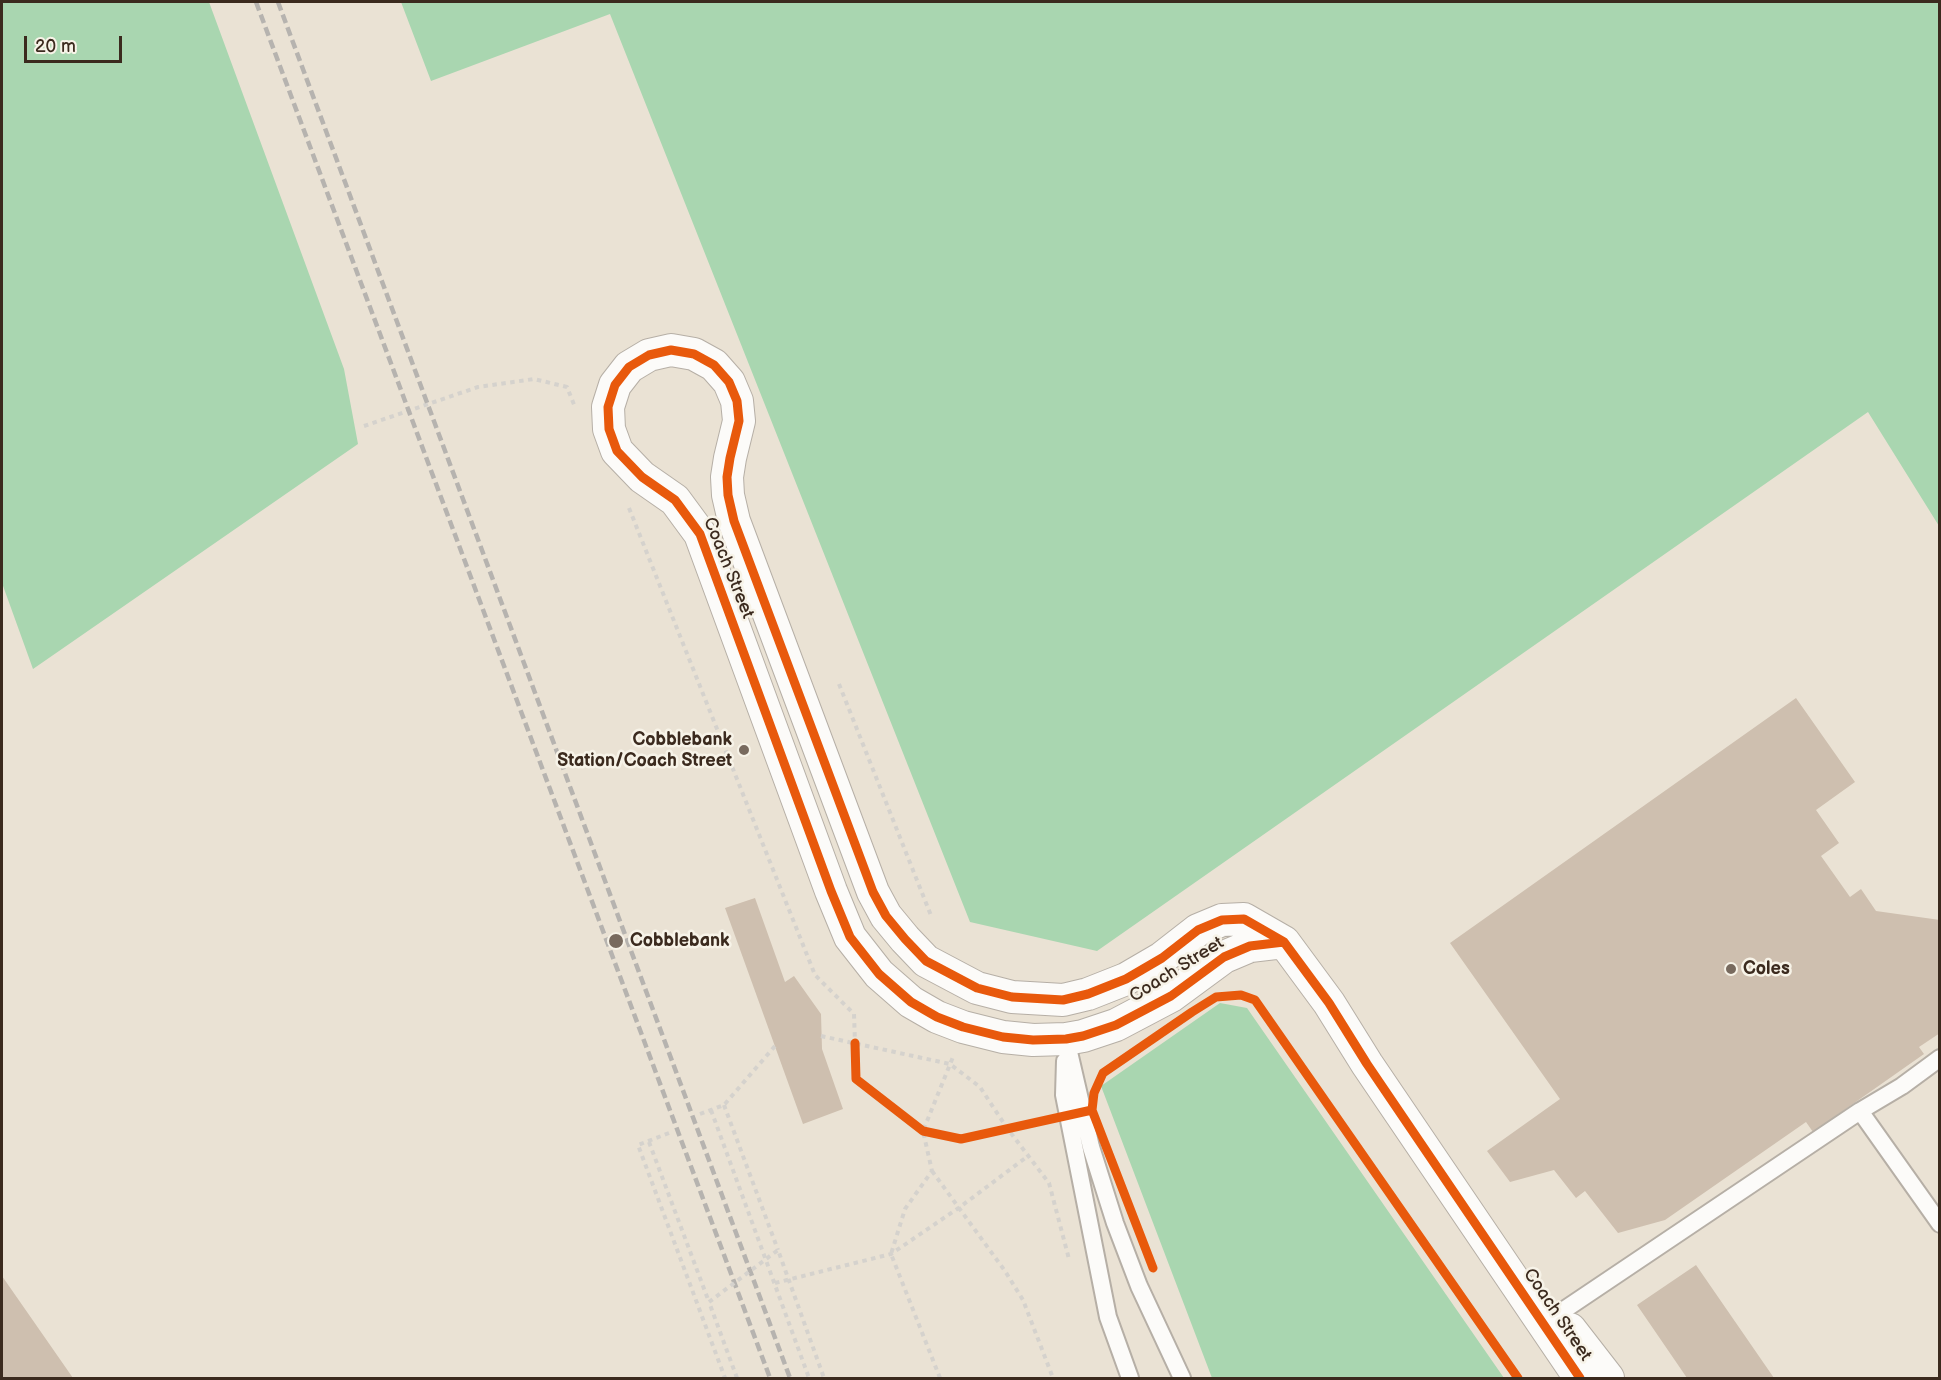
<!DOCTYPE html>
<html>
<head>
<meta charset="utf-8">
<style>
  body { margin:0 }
  #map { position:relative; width:1941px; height:1380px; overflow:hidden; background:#eae2d4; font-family:"Balsamiq Sans",sans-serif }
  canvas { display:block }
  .frame { position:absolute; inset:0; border:3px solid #3b2a1e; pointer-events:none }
  .scale { position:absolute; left:24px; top:36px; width:98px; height:27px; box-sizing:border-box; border:3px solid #3b2a1e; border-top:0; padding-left:8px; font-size:18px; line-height:21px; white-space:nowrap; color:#3b2a1e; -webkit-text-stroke:4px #f7f3e8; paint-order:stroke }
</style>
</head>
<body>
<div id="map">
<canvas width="1941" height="1380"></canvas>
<div class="frame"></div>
<div class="scale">20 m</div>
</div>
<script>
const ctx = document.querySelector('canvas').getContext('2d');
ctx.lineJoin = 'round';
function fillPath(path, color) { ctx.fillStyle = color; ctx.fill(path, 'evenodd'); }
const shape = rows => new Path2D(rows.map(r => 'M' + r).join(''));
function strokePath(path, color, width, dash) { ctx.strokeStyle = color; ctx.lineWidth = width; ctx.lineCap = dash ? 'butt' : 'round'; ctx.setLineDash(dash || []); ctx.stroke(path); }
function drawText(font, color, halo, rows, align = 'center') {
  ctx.font = font + ' "Balsamiq Sans",sans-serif'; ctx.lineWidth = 5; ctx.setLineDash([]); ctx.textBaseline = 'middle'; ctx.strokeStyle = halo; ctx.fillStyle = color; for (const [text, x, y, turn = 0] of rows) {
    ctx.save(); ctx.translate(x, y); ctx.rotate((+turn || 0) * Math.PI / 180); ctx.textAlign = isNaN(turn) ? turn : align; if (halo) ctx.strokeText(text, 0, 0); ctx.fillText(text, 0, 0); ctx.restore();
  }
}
fillPath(shape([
  [2,2,209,2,344,369,358,444,33,669,2,583],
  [401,2,1939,2,1939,526,1868,412,1097,951,970,922,610,14,431,81],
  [1220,1003,1247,1008,1504,1378,1212,1378,1101,1086]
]), '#a9d6b0');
fillPath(shape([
  [1796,698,1855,782,1816,810,1839,843,1821,856,1850,897,1861,889,1876,911,1940,920,1940,1033,1919,1047,1924,1054,1813,1132,1806,1122,1665,1220,1618,1233,1585,1191,1576,1198,1554,1170,1510,1182,1487,1151,1560,1099,1450,943],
  [755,898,785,982,794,976,821,1014,822,1049,843,1109,803,1124,725,908],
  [1696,1265,1774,1378,1687,1378,1637,1305],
  [2,1276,73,1378,2,1378]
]), '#cebfaf');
const service = shape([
  [1066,1039,1091,1147,1115,1223,1139,1286,1182,1378],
  [1065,1061,1064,1095,1108,1317,1130,1378],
  [1860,1111,1940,1224],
  [1558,1314,1860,1111,1902,1086,1940,1058]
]);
const minor = shape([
  [1284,942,1250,946,1224,957,1171,996,1116,1025,1083,1036,1066,1039,1033,1040,1003,1037,963,1027,937,1017,911,1002,879,974,850,937,831,891,700,534,675,500,642,477,617,451,609,429,608,407,615,385,629,367,649,355,671,350,694,354,714,365,729,382,737,401,739,421,730,458,727,477,728,495,734,521,873,892,886,916,905,939,926,961,977,988,1012,997,1063,1000,1088,994,1126,979,1162,958,1198,930,1222,920,1244,919,1284,942,1329,1003,1367,1064,1580,1378],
  [1570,1329,1608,1378]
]);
strokePath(service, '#b6afa6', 20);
strokePath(minor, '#b6afa6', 34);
strokePath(shape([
  [364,426,478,387,534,379,567,387,575,407],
  [629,508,815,975,854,1014,855,1043],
  [839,684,932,918],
  [821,1036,950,1064,980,1087,1007,1128,1049,1183,1069,1259],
  [724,1105,778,1250],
  [711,1110,809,1378],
  [700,1114,724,1105,775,1046],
  [669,1133,638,1145,725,1378],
  [649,1142,709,1302],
  [932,1171,1005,1271,1023,1300,1053,1378],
  [775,1283,891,1254,960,1207,1028,1156],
  [940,1378,891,1254,905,1209,932,1171,923,1131,953,1057]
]), '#d5d2cd', 4, [4.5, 4.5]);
strokePath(service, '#fcfbf9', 16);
strokePath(minor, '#fcfbf9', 32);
strokePath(shape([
  [256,2,770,1378],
  [278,2,790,1378]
]), '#b6b3af', 4.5, [9, 4.5]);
strokePath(shape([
  [737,1378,709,1302,778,1250,824,1378]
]), '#d5d2cd', 4, [4.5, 4.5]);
strokePath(shape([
  [1284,942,1250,946,1224,957,1171,996,1116,1025,1083,1036,1066,1039,1033,1040,1003,1037,963,1027,937,1017,911,1002,879,974,850,937,831,891,700,534,675,500,642,477,617,451,609,429,608,407,615,385,629,367,649,355,671,350,694,354,714,365,729,382,737,401,739,421,730,458,727,477,728,495,734,521,873,892,886,916,905,939,926,961,977,988,1012,997,1063,1000,1088,994,1126,979,1162,958,1198,930,1222,920,1244,919,1284,942,1329,1003,1367,1064,1580,1378],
  [855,1043,856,1079,923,1131,961,1139,1092,1110,1153,1268],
  [1092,1110,1094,1093,1103,1073,1192,1012,1216,997,1241,995,1255,1000,1518,1378]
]), '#e8590c', 9);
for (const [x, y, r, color] of [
  [744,750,6,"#786a5e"],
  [616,941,8,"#786a5e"],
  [1731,969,6,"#786a5e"]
]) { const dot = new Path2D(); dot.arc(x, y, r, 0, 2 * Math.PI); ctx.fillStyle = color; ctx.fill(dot); strokePath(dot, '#f7f3e8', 2); }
drawText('18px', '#3b2a1e', '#f7f3e8', [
  ["Coach Street",728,568,68],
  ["Coach Street",1177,970,-32],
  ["Coach Street",1557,1315,56]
]);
drawText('bold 18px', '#3b2a1e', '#f7f3e8', [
  ["Cobblebank",732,740,"right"],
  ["Station/Coach Street",732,761,"right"],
  ["Cobblebank",630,941],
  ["Coles",1743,969]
], 'left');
</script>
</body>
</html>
